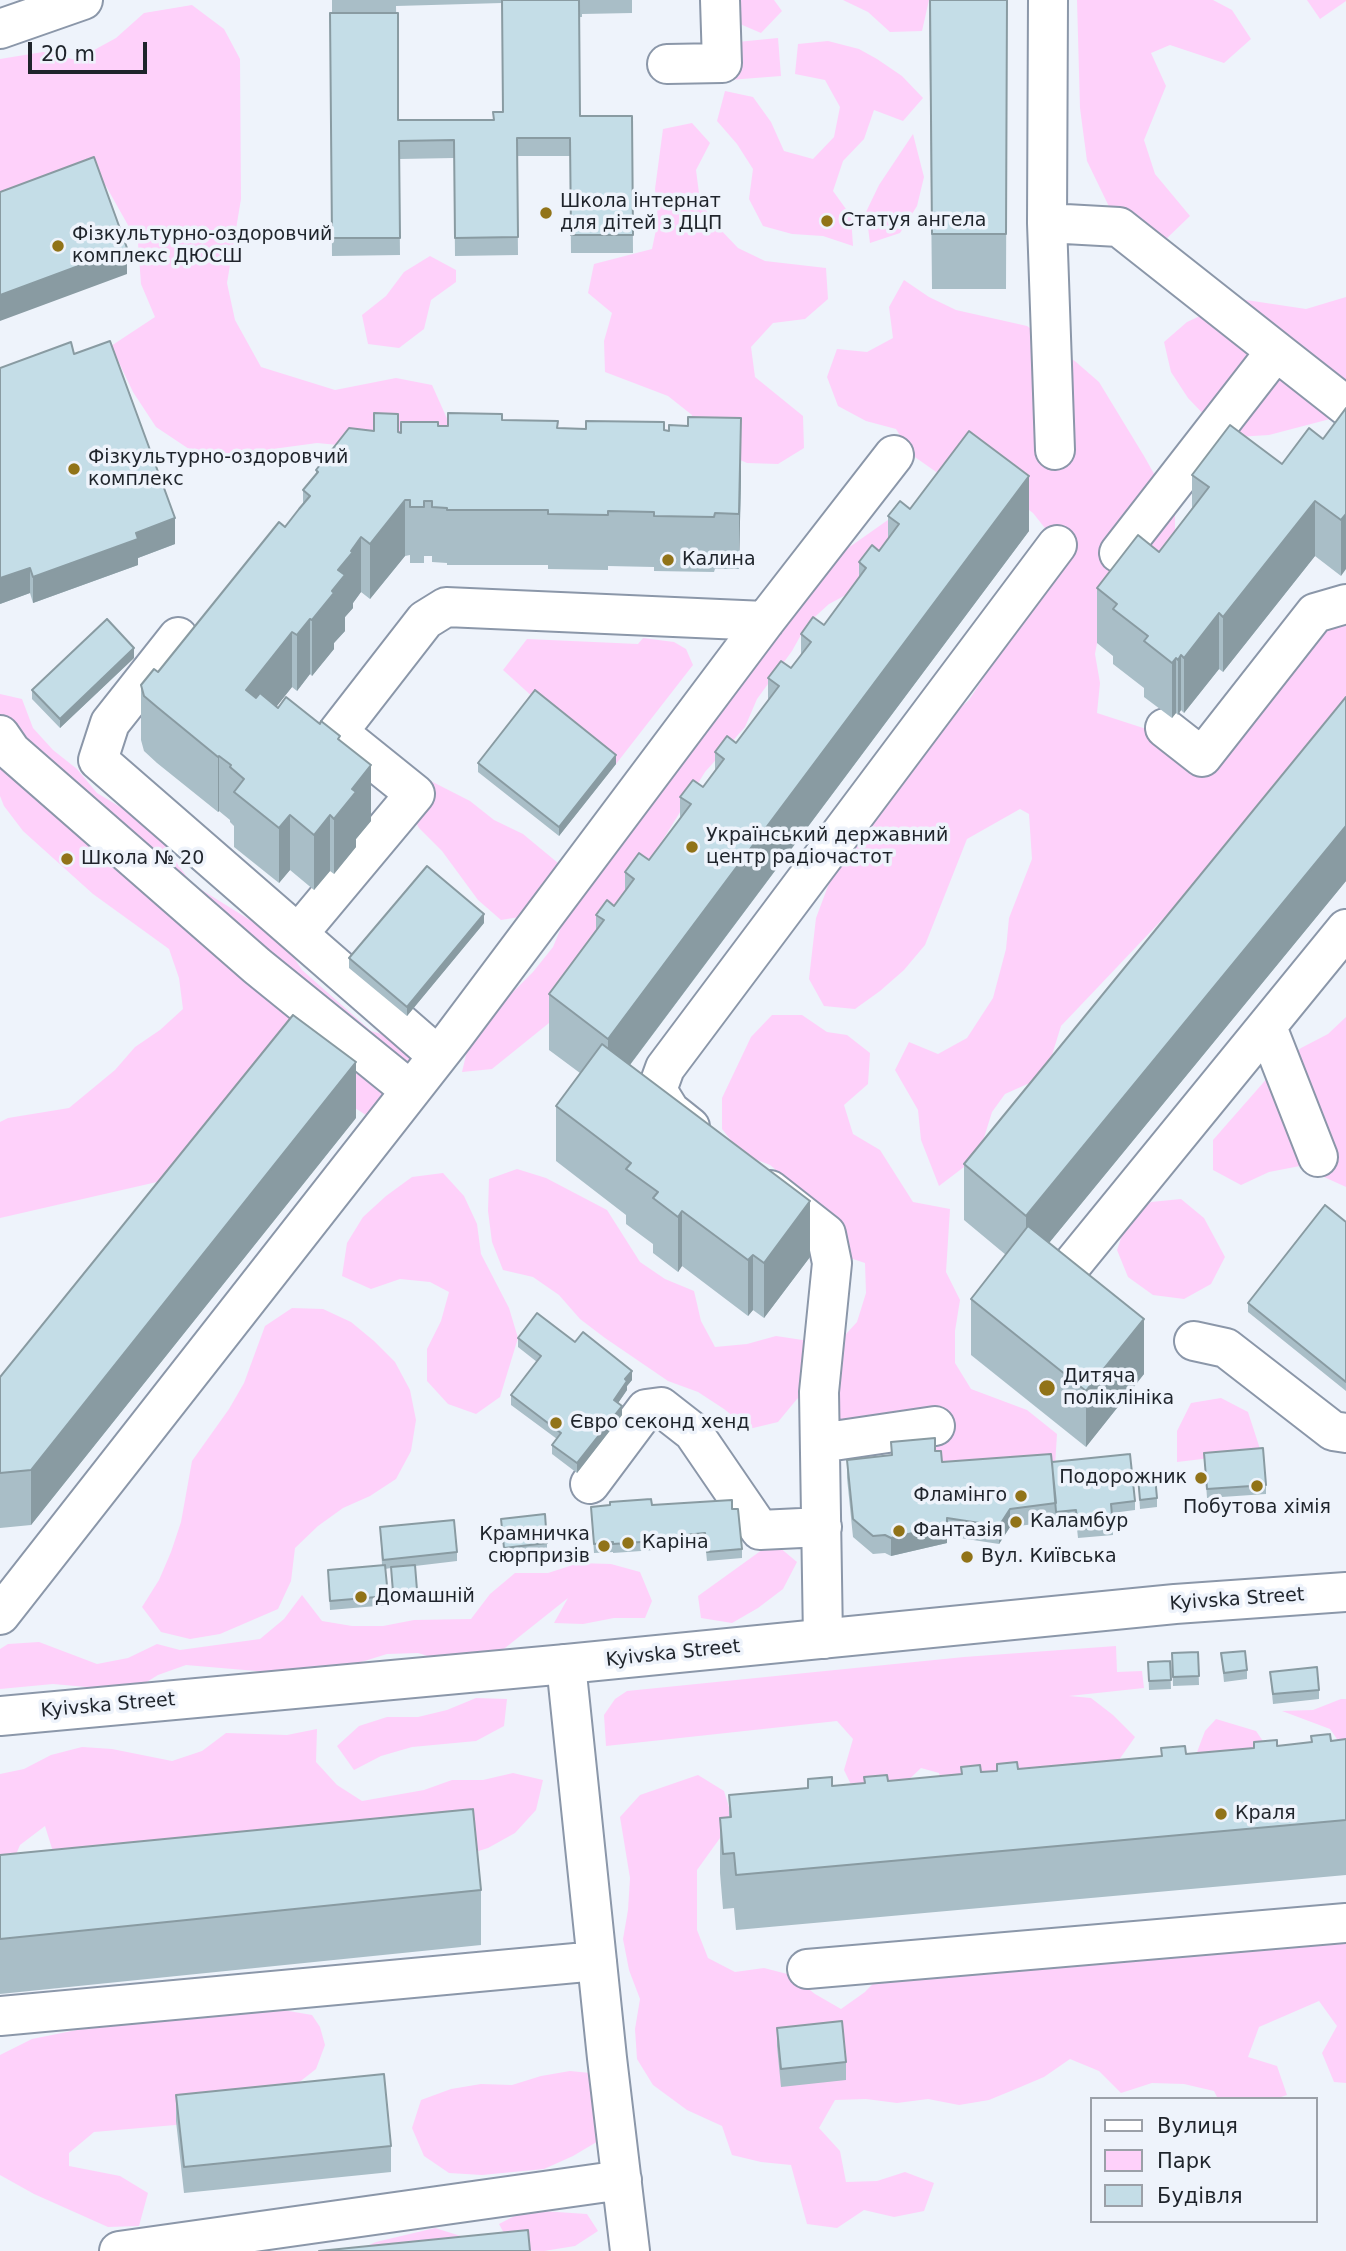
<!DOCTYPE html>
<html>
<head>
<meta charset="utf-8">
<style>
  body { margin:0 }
  #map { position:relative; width:1346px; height:2251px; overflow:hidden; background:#eef3fb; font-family:"DejaVu Sans",sans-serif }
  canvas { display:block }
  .legend { position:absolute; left:1090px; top:2097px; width:228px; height:126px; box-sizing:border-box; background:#eef3fb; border:2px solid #9ba0a8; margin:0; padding:9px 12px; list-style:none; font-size:21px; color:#1f242b }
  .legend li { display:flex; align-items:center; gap:14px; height:35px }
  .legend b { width:35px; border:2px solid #9ba0a8 }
  .scale { position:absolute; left:28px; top:42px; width:119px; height:32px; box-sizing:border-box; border:4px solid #1f242b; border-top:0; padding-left:9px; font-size:21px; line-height:24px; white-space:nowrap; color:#1f242b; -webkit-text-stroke:5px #eef3fb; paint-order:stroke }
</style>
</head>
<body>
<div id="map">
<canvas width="1346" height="2251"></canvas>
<ul class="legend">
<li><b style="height:9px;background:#fff"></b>Вулиця</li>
<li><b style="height:19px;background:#fed1fa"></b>Парк</li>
<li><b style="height:19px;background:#c4dde7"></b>Будівля</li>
</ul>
<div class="scale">20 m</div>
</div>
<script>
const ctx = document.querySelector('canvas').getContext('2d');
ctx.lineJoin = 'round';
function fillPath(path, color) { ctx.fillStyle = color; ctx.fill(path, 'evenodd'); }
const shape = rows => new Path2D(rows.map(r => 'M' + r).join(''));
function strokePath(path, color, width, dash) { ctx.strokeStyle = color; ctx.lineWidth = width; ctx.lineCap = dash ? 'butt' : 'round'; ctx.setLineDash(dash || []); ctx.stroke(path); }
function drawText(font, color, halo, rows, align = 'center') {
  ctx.font = font + ' "DejaVu Sans",sans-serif'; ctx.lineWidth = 7; ctx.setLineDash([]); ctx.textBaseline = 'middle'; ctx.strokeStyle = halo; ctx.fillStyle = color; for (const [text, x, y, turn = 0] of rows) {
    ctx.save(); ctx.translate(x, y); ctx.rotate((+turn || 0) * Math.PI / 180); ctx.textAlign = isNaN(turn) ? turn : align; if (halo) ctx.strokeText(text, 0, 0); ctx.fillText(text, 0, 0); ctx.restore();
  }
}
fillPath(shape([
  [715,0,774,0,782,11,761,33,733,21],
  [843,0,929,0,922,31,890,32,868,12],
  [1077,0,1213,0,1232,10,1251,39,1224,63,1170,45,1151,53,1166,86,1144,140,1155,174,1190,216,1164,241,1115,219,1087,161,1080,108],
  [1307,0,1346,0,1346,1,1320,19],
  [192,5,224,29,240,59,241,199,227,283,235,320,261,367,335,390,396,378,432,385,449,423,439,445,402,451,317,443,258,451,207,461,156,427,133,392,111,346,155,317,141,284,138,243,106,186,81,180,0,209,0,59,43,52,76,60,116,38,144,13],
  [778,38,781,76,729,80,727,43],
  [828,41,859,49,877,59,902,76,923,98,903,121,874,110,864,139,843,161,833,191,851,216,853,246,823,236,792,234,763,226,749,199,753,169,737,144,717,121,725,91,753,97,771,122,784,151,813,159,834,137,840,107,825,80,795,74,798,44],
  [692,123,710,143,696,170,700,201,717,226,738,248,765,261,826,268,828,299,805,319,773,323,751,347,755,377,803,416,804,448,778,464,747,463,718,450,689,445,692,415,668,396,605,372,604,341,612,313,588,293,594,264,652,249,658,220,655,189,663,129],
  [913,134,924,177,917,206,900,233,870,243,866,212,879,185],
  [430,256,456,270,456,282,431,300,424,329,399,348,368,344,362,315,386,296,404,272],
  [904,280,929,297,956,310,1027,326,1076,362,1099,382,1144,456,1175,511,1175,544,1097,643,1095,654,1100,683,1097,713,1171,737,1202,738,1346,596,1346,712,1194,886,1061,1026,1052,1055,1034,1081,1005,1094,992,1112,983,1141,964,1167,939,1186,921,1140,918,1110,895,1070,909,1042,938,1054,967,1038,993,998,1006,949,1009,918,1032,859,1029,814,1020,809,967,839,925,945,904,970,880,991,855,1009,824,1006,809,979,816,918,843,846,941,725,969,700,986,674,982,673,1052,537,1033,513,1008,494,939,474,912,455,896,429,866,421,838,406,827,377,837,349,867,352,893,338,889,307],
  [1346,297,1346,418,1330,419,1269,435,1237,437,1211,422,1188,398,1171,372,1164,342,1187,322,1215,309,1246,300,1306,309],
  [902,510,891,538,857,589,829,604,807,624,792,651,757,699,745,727,705,772,549,1023,492,1069,462,1072,469,1042,489,1016,533,972,553,947,623,778,654,776,823,560,851,546],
  [643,638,674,642,686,649,693,665,616,764,535,699,503,670,527,639,638,644],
  [0,694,22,699,33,728,53,750,77,769,97,793,160,831,174,859,192,884,271,933,285,944,302,970,371,1031,402,1040,425,1060,369,1117,344,1101,183,1176,0,1218,0,1122,8,1118,69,1108,115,1070,135,1047,160,1030,183,1009,179,978,169,949,93,894,23,831,4,806,0,796],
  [417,774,470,801,494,820,523,834,558,863,557,893,532,915,501,920,478,900,442,851,419,828,404,801],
  [772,1015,802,1015,827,1032,847,1035,870,1053,868,1084,844,1105,853,1134,880,1150,913,1202,950,1209,946,1272,960,1300,955,1331,955,1363,971,1389,1027,1410,1057,1434,1055,1466,989,1476,834,1434,821,1378,797,1399,778,1422,749,1429,724,1409,698,1392,668,1381,605,1338,580,1319,559,1295,533,1277,503,1270,492,1242,488,1211,489,1179,517,1169,546,1178,607,1210,640,1262,665,1279,694,1291,701,1321,715,1347,747,1344,776,1336,836,1345,857,1322,866,1293,865,1263,835,1253,794,1185,770,1165,742,1154,722,1129,722,1098,751,1037],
  [1346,1017,1346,1187,1300,1166,1269,1172,1241,1185,1213,1170,1213,1140,1277,1067,1301,1048,1328,1034],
  [443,1173,464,1196,477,1224,481,1254,509,1308,518,1338,500,1397,476,1414,448,1404,427,1381,427,1349,441,1321,449,1292,430,1282,400,1279,371,1289,342,1276,347,1243,363,1217,386,1196,412,1177],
  [1181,1199,1204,1218,1225,1257,1211,1284,1184,1299,1153,1295,1128,1277,1117,1250,1127,1221,1151,1202],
  [292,1308,323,1309,351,1322,374,1341,395,1362,410,1390,416,1420,411,1451,396,1479,370,1496,343,1508,318,1526,295,1548,291,1581,278,1609,220,1634,190,1639,161,1632,142,1607,159,1580,171,1552,181,1522,192,1461,229,1409,244,1383,265,1326],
  [1221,1398,1248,1412,1261,1452,1177,1462,1177,1431,1191,1403],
  [773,1542,797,1562,783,1589,758,1608,732,1623,701,1618,698,1596],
  [579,1563,611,1564,640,1572,652,1601,645,1618,614,1618,583,1624,554,1623,568,1598,505,1648,478,1663,447,1662,418,1653,387,1654,329,1672,280,1673,186,1665,158,1675,132,1691,53,1684,0,1689,0,1649,8,1644,39,1642,97,1664,128,1658,157,1644,180,1650,260,1639,284,1619,302,1595,322,1621,352,1626,383,1626,414,1620,471,1619,490,1594,515,1573,548,1573],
  [1116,1646,1117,1672,1142,1671,1144,1688,1069,1696,1091,1698,1113,1715,1135,1737,1114,1767,943,1798,939,1773,921,1768,899,1789,856,1795,844,1770,853,1739,837,1721,606,1746,604,1715,615,1699,627,1691,964,1657],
  [476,1698,507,1699,504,1726,476,1741,412,1747,381,1756,354,1770,337,1746,359,1726,387,1717,418,1717,447,1710],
  [1341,1699,1346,1699,1346,1752,1330,1729,1282,1711,1313,1710],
  [1216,1719,1256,1731,1265,1744,1265,1762,1194,1760,1205,1731],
  [317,1729,316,1762,337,1785,362,1801,424,1790,452,1780,483,1780,513,1773,543,1780,536,1810,515,1833,488,1848,429,1867,54,1855,45,1826,20,1845,8,1873,0,1885,0,1774,24,1769,51,1755,82,1747,112,1749,172,1761,202,1751,226,1733,287,1735],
  [698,1775,724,1791,733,1820,697,1870,697,1930,708,1958,735,1972,764,1968,791,1975,815,1994,841,2009,865,1992,886,1970,1346,1913,1346,2083,1334,2082,1322,2053,1337,2026,1319,2001,1259,2027,1248,2057,1277,2066,1287,2095,1275,2099,1218,2099,1214,2091,1184,2084,1152,2083,1121,2093,1099,2071,1070,2059,1044,2077,1018,2088,989,2100,959,2105,928,2099,897,2103,866,2099,835,2100,819,2128,840,2151,846,2182,877,2181,905,2172,934,2183,924,2211,894,2217,864,2210,837,2228,807,2224,791,2165,761,2162,732,2155,722,2126,687,2110,653,2085,637,2059,635,2029,640,1999,629,1970,623,1939,628,1910,630,1878,620,1817,640,1795],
  [265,2007,312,2015,320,2027,325,2045,316,2069,288,2091,210,2122,94,2132,69,2153,69,2166,120,2176,148,2193,139,2226,108,2227,34,2194,0,2175,0,2055,32,2039,141,2017],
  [570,2071,600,2074,600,2140,573,2156,544,2169,482,2175,449,2173,424,2156,412,2128,421,2100,451,2089,481,2084,512,2085,541,2076],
  [526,2210,587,2214,598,2231,575,2246,544,2251,513,2250,499,2224],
  [435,2228,464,2237,355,2251,376,2242]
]), '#fed1fa');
const minor = shape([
  [1048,0,1047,223,1055,450],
  [0,29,83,0],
  [667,64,722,63,720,0],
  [1047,223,1119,227,1276,351],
  [1119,553,1276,351,1346,406],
  [178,637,110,723,98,760,298,934],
  [1165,728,1202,757,1315,613,1346,604],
  [0,735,11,751,257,966,410,1090],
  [1267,1027,1318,1157],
  [438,1056,298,934,415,794,338,732,425,620,446,607,765,621],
  [690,1127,670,1111,657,1090,665,1068,1057,545],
  [770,1190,826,1234,832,1263,819,1392,823,1639],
  [1062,1277,1346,929],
  [1194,1341,1226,1348,1333,1431,1346,1433],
  [820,1443,935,1426],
  [590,1484,646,1409,661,1407,693,1432,760,1530,822,1527],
  [0,1615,453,1037,765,621,894,455],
  [566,1664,607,2058,630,2251],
  [807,1969,1346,1923],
  [0,2016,597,1961],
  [119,2251,622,2180]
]);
const major = shape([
  [0,1716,566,1664,1175,1604,1346,1592]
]);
strokePath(minor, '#8b97a9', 42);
strokePath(major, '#8b97a9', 42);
strokePath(minor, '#fff', 38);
strokePath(major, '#fff', 38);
fillPath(shape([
  [332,0,632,0,632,13,582,14,582,17,579,17,580,116,632,116,633,253,571,253,570,156,517,156,518,255,455,256,454,158,399,159,400,255,332,256,330,13,332,13],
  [502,3,503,112,493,120,398,120,396,6],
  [929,0,1007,0,1006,289,932,289],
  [74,354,175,544,138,558,138,565,33,603,30,593,0,604],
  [1346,408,1341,576,1315,556,1223,672,1219,669,1184,713,1181,710,1178,715,1176,713,1172,718,1144,697,1144,688,1113,664,1113,656,1097,643,1097,588,1159,552,1192,508,1192,475,1282,464,1323,439],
  [502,420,558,428,664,430,741,474,739,569,715,569,714,572,654,571,654,567,608,566,608,570,548,569,548,565,447,565,447,563,432,562,432,556,424,556,424,563,410,563,410,555,405,556,370,599,361,592,353,603,353,608,345,617,345,631,334,643,334,649,312,676,310,674,297,691,292,687,276,707,340,740,371,821,356,839,356,847,334,874,330,871,314,890,290,870,279,883,234,847,234,826,230,822,230,820,219,811,218,812,157,763,144,751,141,740,141,685,158,672,303,505,303,490,316,474,316,470,398,432,438,426,448,426],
  [910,509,1029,531,630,1065,810,1257,764,1318,753,1310,748,1316,682,1266,678,1272,653,1253,653,1244,626,1224,626,1215,556,1161,556,1106,580,1073,549,1050,549,994,596,930,596,915,614,906,625,892,625,872,649,860,680,818,680,797,703,787,715,771,715,752,736,743,768,700,768,678,791,668,801,656,801,634,824,625,859,578,859,562,879,551,888,539,888,516],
  [134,658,60,728,32,699,32,690],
  [1346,697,1346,881,1049,1243,1144,1374,1086,1447,971,1355,971,1299,1006,1255,964,1220,964,1164],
  [478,763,616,764,559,836,478,772],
  [484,923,407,1016,349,968,349,958],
  [356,1118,31,1525,0,1528,0,1377],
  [1346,1222,1346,1391,1248,1312,1248,1303],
  [518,1338,575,1342,632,1380,627,1386,627,1390,618,1403,622,1415,577,1473,552,1454,552,1445,557,1439,511,1405,511,1395,537,1362,518,1347],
  [891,1442,935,1451,942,1462,1052,1462,1135,1501,1135,1510,1112,1513,1113,1535,1078,1538,1076,1519,1010,1527,999,1544,947,1536,947,1543,891,1556,885,1553,873,1554,853,1537,847,1478,847,1460,891,1455],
  [1204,1453,1266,1485,1266,1494,1207,1498],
  [1138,1477,1157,1498,1157,1507,1140,1509],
  [652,1505,732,1509,742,1549,742,1558,707,1561,705,1542,655,1547,655,1550,613,1553,613,1552,594,1553,591,1507],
  [501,1519,547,1543,547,1552,504,1557],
  [380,1527,457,1552,457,1561,415,1566,417,1599,393,1601,391,1568,385,1569,388,1605,330,1610,328,1570,382,1565],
  [1198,1652,1199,1685,1173,1686,1172,1653],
  [1221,1653,1247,1670,1247,1679,1224,1682],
  [1170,1661,1171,1689,1149,1690,1148,1662],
  [1270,1672,1319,1690,1319,1699,1273,1704],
  [1311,1736,1331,1741,1346,1739,1346,1875,736,1930,734,1908,723,1909,720,1873,720,1818,729,1817,729,1795,808,1788,808,1779,832,1786,864,1783,864,1777,888,1781,1161,1756,1161,1748,1186,1754,1311,1743],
  [0,1855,481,1890,481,1945,0,1994],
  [777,2028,846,2062,846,2080,781,2087,777,2046],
  [176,2095,391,2146,391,2172,184,2193,176,2121]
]), '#a9bec7');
fillPath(shape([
  [127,248,127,274,0,321,0,295],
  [741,418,741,474,739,569,739,514],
  [1029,476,1029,531,608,1094,608,1039],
  [405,500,405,556,370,599,370,544],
  [1315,501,1315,556,1223,672,1223,617],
  [1346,514,1346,569,1341,576,1341,520],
  [175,518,175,544,138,558,138,565,33,603,33,577,136,533],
  [361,537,361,592,353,603,353,608,345,617,345,631,334,643,334,649,312,676,312,620,332,591,338,570],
  [30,568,30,593,0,604,0,578],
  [1219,613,1219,669,1184,713,1184,658],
  [310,619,310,674,297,691,297,635],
  [292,632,292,687,246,745,246,690],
  [134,648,134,658,60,728,60,719],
  [1181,655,1181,710,1178,715,1178,660],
  [1176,658,1176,713,1172,718,1172,663],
  [616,755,616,764,559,836,559,827],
  [219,756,219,811,218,812,218,757],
  [371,765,371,821,356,839,356,847,334,874,334,819,352,789],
  [290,815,290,870,279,883,279,828],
  [330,815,330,871,314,890,314,835],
  [1346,826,1346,881,1026,1271,1026,1216],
  [484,914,484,923,407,1016,407,1007],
  [356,1062,356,1118,31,1525,31,1470],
  [810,1201,810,1257,764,1318,764,1263],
  [682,1211,682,1266,678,1272,678,1217],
  [753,1255,753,1310,748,1316,748,1260],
  [1144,1319,1144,1374,1086,1447,1086,1391],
  [632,1371,632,1380,627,1386,627,1390,614,1409,614,1400,625,1379],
  [622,1406,622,1415,577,1473,577,1463],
  [1010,1509,1010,1527,999,1544,999,1526],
  [947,1525,947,1543,891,1556,891,1538]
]), '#899ba2');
const building = shape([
  [502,0,579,0,580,116,632,116,633,235,571,235,570,138,517,138,518,237,455,238,454,140,399,141,400,238,332,238,330,13,398,13,398,120,494,120,493,112,503,112,502,0],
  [930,0,1007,0,1006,234,932,234,930,0],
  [94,157,127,248,0,295,0,192,94,157],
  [110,341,175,518,136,533,138,539,33,577,30,568,0,578,0,368,71,342,74,354,110,341],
  [1346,408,1346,514,1341,520,1315,501,1223,617,1219,613,1184,658,1181,655,1178,660,1176,658,1172,663,1144,641,1148,636,1113,609,1117,604,1097,588,1138,535,1159,552,1209,487,1192,475,1230,425,1282,464,1309,428,1323,439,1346,408],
  [374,413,398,414,398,432,401,433,401,422,438,422,438,426,448,426,448,413,502,414,502,420,558,421,557,428,586,429,586,421,664,422,664,430,669,431,669,425,688,426,688,417,741,418,739,514,715,513,714,517,654,516,654,512,608,511,608,515,548,514,548,510,447,510,447,508,432,507,432,501,424,501,424,507,410,507,410,500,405,500,370,544,361,537,351,551,353,552,338,570,345,575,332,591,334,593,312,620,310,619,297,635,292,632,246,690,256,698,260,693,278,708,286,697,320,724,321,721,340,736,338,739,371,765,352,789,356,792,334,819,330,815,314,835,290,815,279,828,234,792,244,779,230,767,231,765,219,756,218,757,157,707,144,696,141,685,154,669,158,672,279,522,285,527,299,509,310,496,303,490,318,472,316,470,349,428,374,431,374,413],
  [969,431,1029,476,608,1039,549,994,604,920,596,915,607,900,614,906,634,879,625,872,639,853,649,860,691,804,680,797,693,780,703,787,724,759,715,752,727,736,736,743,779,686,768,678,781,661,791,668,811,642,801,634,813,617,824,625,866,568,859,562,872,545,879,551,899,524,888,516,900,501,910,509,969,431],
  [107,619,134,648,60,719,32,690,107,619],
  [535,690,616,755,559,827,478,763,535,690],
  [1346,697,1346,826,1026,1216,964,1164,1346,697],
  [427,866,484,914,407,1007,349,958,427,866],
  [293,1015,356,1062,31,1470,0,1473,0,1377,293,1015],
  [602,1044,810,1201,764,1263,753,1255,748,1260,682,1211,678,1217,653,1198,658,1192,626,1169,631,1163,556,1106,602,1044],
  [1325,1205,1346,1222,1346,1382,1248,1303,1325,1205],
  [1028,1226,1144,1319,1086,1391,971,1299,1028,1226],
  [537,1313,575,1342,583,1332,632,1371,625,1379,627,1381,614,1400,622,1406,577,1463,552,1445,561,1433,511,1395,541,1356,518,1338,537,1313],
  [935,1438,935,1451,941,1451,942,1462,1051,1454,1056,1503,1010,1509,999,1526,947,1518,947,1525,891,1538,885,1535,873,1536,853,1519,847,1460,892,1455,891,1442,935,1438],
  [1263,1448,1266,1485,1207,1489,1204,1453,1263,1448],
  [1130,1454,1135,1501,1111,1504,1113,1526,1078,1529,1076,1510,1056,1512,1052,1462,1130,1454],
  [1155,1476,1157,1498,1140,1500,1138,1477,1155,1476],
  [651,1499,652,1505,732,1500,732,1509,738,1509,742,1549,707,1552,705,1533,654,1538,655,1541,613,1544,613,1542,594,1544,591,1507,610,1505,610,1502,651,1499],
  [545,1514,547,1543,504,1548,501,1519,545,1514],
  [454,1520,457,1552,383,1560,380,1527,454,1520],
  [385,1565,388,1596,330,1601,328,1570,385,1565],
  [415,1565,417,1590,393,1592,391,1567,415,1565],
  [1245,1651,1247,1670,1224,1673,1221,1653,1245,1651],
  [1198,1652,1199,1676,1173,1677,1172,1653,1198,1652],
  [1170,1661,1171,1680,1149,1681,1148,1662,1170,1661],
  [1317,1667,1319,1690,1273,1694,1270,1672,1317,1667],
  [1330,1734,1331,1741,1346,1739,1346,1820,736,1875,734,1853,723,1854,720,1818,731,1817,729,1795,808,1788,808,1779,832,1777,832,1786,865,1783,864,1777,887,1775,888,1781,962,1774,961,1767,980,1765,981,1772,997,1771,997,1764,1017,1762,1018,1769,1162,1756,1161,1748,1185,1746,1186,1754,1254,1748,1254,1742,1277,1740,1277,1746,1312,1742,1311,1736,1330,1734],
  [473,1809,481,1890,0,1939,0,1855,473,1809],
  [842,2021,846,2062,781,2069,777,2028,842,2021],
  [384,2074,391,2146,184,2167,176,2095,384,2074],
  [528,2230,530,2251,319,2251,528,2230]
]);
fillPath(building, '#c4dde7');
strokePath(building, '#899ba2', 2);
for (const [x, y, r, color] of [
  [546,213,7,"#917318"],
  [827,221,7,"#917318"],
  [58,246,7,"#917318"],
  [74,469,7,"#917318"],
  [668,560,7,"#917318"],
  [692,847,7,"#917318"],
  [67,859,7,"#917318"],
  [1047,1388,9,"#917318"],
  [556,1423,7,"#917318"],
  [1201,1478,7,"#917318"],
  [1257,1486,7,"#917318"],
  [1021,1496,7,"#917318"],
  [1016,1522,7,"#917318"],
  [899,1531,7,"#917318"],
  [628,1543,7,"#917318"],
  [604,1546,7,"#917318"],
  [967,1557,7,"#917318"],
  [361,1597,7,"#917318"],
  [1221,1814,7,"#917318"]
]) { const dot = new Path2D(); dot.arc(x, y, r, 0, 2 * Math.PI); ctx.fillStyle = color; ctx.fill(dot); strokePath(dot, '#eef3fb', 2.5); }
drawText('19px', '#1f242b', '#eef3fb', [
  ["Школа інтернат",560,202],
  ["для дітей з ДЦП",560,224],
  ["Статуя ангела",841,221],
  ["Фізкультурно-оздоровчий",72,235],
  ["комплекс ДЮСШ",72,257],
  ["Фізкультурно-оздоровчий",88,458],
  ["комплекс",88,480],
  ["Калина",682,560],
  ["Український державний",706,836],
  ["центр радіочастот",706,858],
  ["Школа № 20",81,859],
  ["Дитяча",1063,1377],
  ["поліклініка",1063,1399],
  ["Євро секонд хенд",570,1423],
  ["Подорожник",1187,1478,"right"],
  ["Фламінго",1007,1496,"right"],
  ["Побутова хімія",1257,1508,"center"],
  ["Каламбур",1030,1522],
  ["Фантазія",913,1531],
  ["Крамничка",590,1535,"right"],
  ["сюрпризів",590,1557,"right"],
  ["Каріна",642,1543],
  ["Вул. Київська",981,1557],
  ["Домашній",375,1597],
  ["Краля",1235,1814]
], 'left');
drawText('19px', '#1f242b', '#eef3fb', [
  ["Kyivska Street",1237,1600,-4],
  ["Kyivska Street",673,1654,-6],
  ["Kyivska Street",108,1706,-5]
]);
</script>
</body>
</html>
